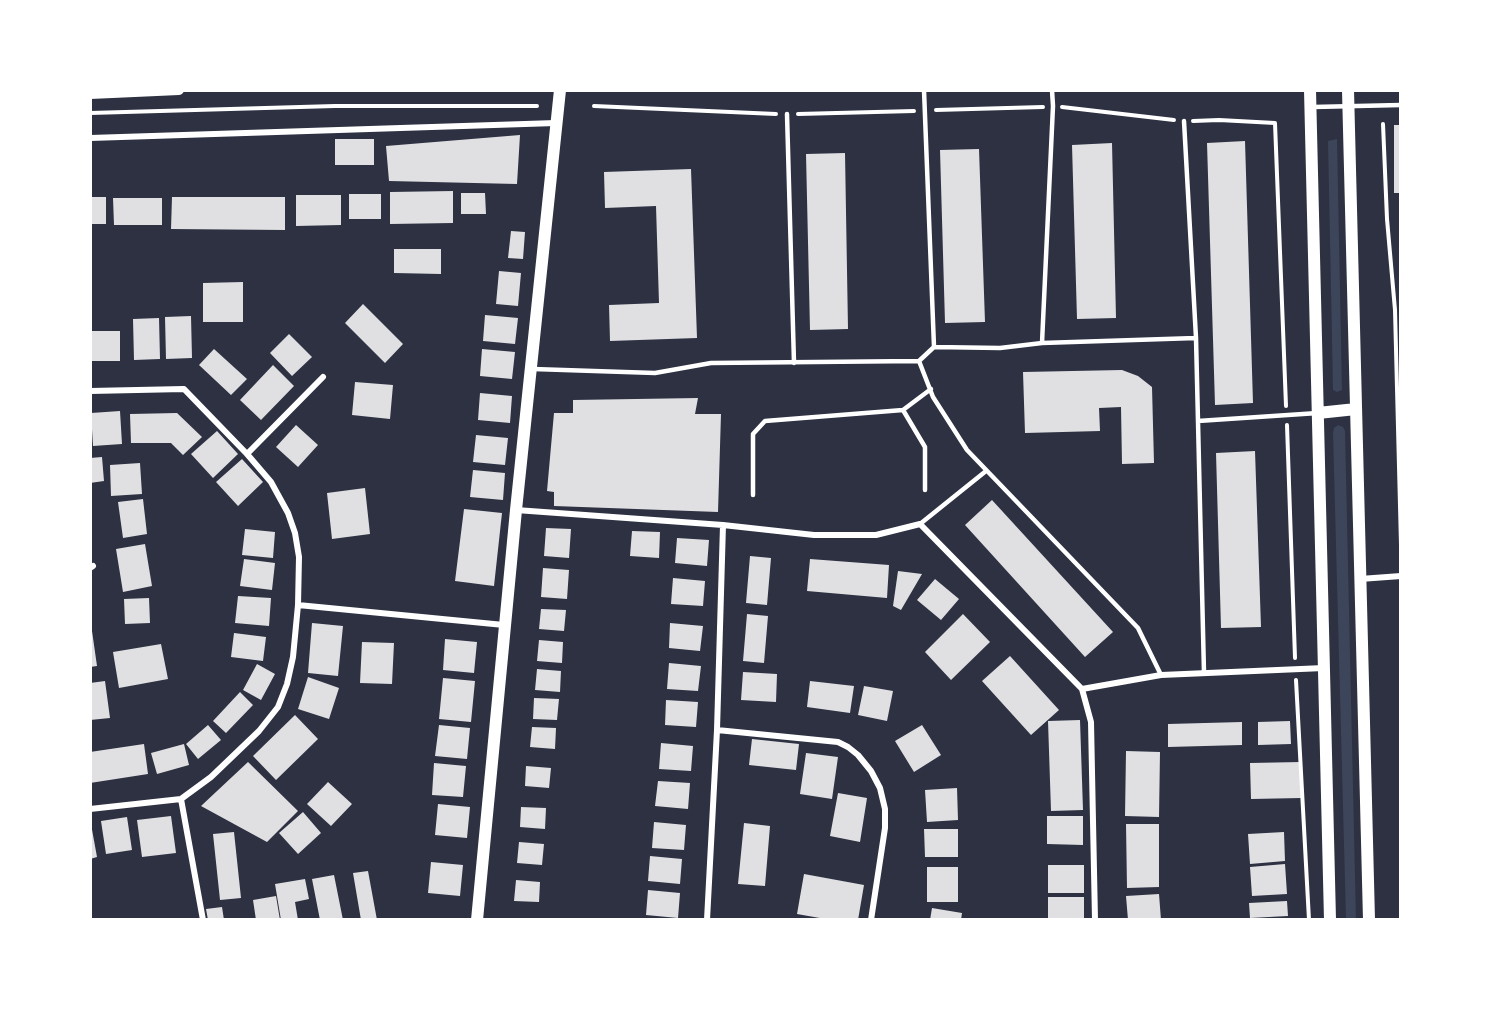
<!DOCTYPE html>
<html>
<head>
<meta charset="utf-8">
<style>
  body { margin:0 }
  #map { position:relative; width:1491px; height:1010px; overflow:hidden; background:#2d3142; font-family:"IBM Plex Sans",sans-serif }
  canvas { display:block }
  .frame { position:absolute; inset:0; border:92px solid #fff; pointer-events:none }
</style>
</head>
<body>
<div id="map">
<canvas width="1491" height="1010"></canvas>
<div class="frame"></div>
</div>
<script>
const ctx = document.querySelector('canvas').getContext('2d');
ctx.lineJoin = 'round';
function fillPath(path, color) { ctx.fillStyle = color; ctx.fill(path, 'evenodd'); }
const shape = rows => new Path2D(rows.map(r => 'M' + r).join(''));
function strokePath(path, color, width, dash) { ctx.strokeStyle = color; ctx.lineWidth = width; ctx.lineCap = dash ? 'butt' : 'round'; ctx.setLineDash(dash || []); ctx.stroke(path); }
fillPath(shape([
  [1337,139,1342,390,1337,392,1333,390,1328,141],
  [1338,425,1343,427,1345,431,1356,920,1346,920,1333,433,1334,428]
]), '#3c4559');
fillPath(shape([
  [1394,125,1401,125,1401,193,1394,193],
  [520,135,517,184,389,181,386,146],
  [335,139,374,139,374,165,335,165],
  [1245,141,1253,403,1215,405,1207,143],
  [1112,143,1116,318,1077,319,1072,145],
  [979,149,985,322,945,323,940,150],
  [845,153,848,329,810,330,806,154],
  [691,169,697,338,610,341,609,305,659,303,656,206,605,208,604,172],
  [453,191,453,223,390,224,390,192],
  [461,193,485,193,486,214,461,214],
  [349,194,381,194,381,219,349,219],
  [296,195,341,195,341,225,296,226],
  [90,197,106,197,106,224,90,224],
  [172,197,285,197,285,230,171,229],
  [113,198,162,198,162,225,114,225],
  [511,231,525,232,523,259,508,258],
  [394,249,441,249,441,274,394,273],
  [499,271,521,273,518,306,496,304],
  [243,282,243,322,203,322,203,283],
  [363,304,403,344,385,363,345,323],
  [485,315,518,318,515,344,483,341],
  [191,316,192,358,166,359,165,317],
  [159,318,160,359,134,360,133,319],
  [90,331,120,331,120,361,90,361],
  [289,334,312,357,292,376,270,353],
  [214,349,247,379,231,395,199,365],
  [482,349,515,352,512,379,480,376],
  [273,365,294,386,261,420,240,400],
  [1122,370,1138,376,1152,387,1154,463,1122,464,1121,407,1099,408,1100,431,1025,433,1023,372],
  [355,382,393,385,390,419,352,415],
  [480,393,512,396,510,423,478,420],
  [698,398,695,414,721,414,718,512,554,506,554,492,547,491,554,413,573,413,573,400],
  [120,411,122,444,93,446,91,413],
  [177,413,202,437,183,455,171,443,131,443,130,414],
  [296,425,318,445,298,467,276,447],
  [217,431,238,454,213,478,191,454],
  [476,435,508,438,505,465,473,462],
  [1255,451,1261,627,1221,628,1216,453],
  [102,457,104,481,90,483,90,458],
  [242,459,263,482,238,506,216,482],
  [140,463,142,494,111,496,110,465],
  [473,470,505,473,503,500,470,497],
  [365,488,370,534,332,539,327,493],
  [143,499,147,534,123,538,118,502],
  [992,500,1113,632,1085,657,965,525],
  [464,509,502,513,494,586,455,581],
  [546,528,571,529,569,558,544,556],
  [245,529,275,532,273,558,242,555],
  [632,531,660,532,659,558,630,556],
  [677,538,709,540,707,566,675,563],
  [145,544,152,586,123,592,116,549],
  [750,556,771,558,767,605,746,603],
  [244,559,275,563,272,590,240,586],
  [810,559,889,565,887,598,807,591],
  [543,568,569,570,567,599,541,597],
  [898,571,922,574,901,610,893,606],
  [673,578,705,581,703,606,671,604],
  [935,579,959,599,941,620,917,600],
  [238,596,271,598,269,626,235,623],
  [149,598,150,623,125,624,124,599],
  [541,609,566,610,564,631,539,629],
  [747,614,768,616,764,663,743,661],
  [963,614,990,642,951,680,925,652],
  [312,623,343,626,338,676,308,673],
  [670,623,703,626,700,651,669,648],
  [90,624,91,624,97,666,90,667],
  [234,633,266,637,263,661,231,657],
  [445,639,477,642,474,673,443,670],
  [539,640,563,642,562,663,537,661],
  [362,642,394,643,392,684,360,683],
  [161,644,168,679,119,688,113,652],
  [1010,656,1059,710,1031,735,982,681],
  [669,663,701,666,698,691,667,689],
  [257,664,275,674,261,700,243,690],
  [537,669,561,671,560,692,535,690],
  [743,672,777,674,776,702,741,700],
  [308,677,339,688,329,719,298,709],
  [443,678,475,681,471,722,439,719],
  [105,681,110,718,90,720,90,683],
  [810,681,854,686,850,713,807,707],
  [864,686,893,691,887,721,858,715],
  [240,692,253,705,226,733,213,721],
  [534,698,559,699,557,720,533,719],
  [666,700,698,702,696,727,665,725],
  [295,715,318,739,276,780,253,756],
  [1080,720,1083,810,1051,811,1048,721],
  [1290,721,1291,744,1258,745,1258,722],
  [1242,722,1242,745,1168,747,1168,724],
  [208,725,221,740,198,759,186,744],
  [439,725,470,728,467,759,435,756],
  [922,725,941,755,914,772,895,741],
  [532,727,556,728,555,749,530,747],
  [752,739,799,744,796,770,749,765],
  [661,743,693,746,691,771,659,769],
  [144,744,148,774,90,783,90,752],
  [184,744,189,765,157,774,151,753],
  [1126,751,1160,752,1159,817,1125,816],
  [806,753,838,757,832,799,800,794],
  [248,762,298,811,267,842,201,806],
  [1301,762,1301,798,1251,799,1250,763],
  [434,763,466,766,463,797,432,795],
  [526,766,551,768,549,788,525,786],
  [658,781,690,783,688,809,655,806],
  [328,782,352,804,331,826,307,804],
  [957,788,958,820,927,822,925,790],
  [838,793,867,798,860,842,830,836],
  [438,804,470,807,467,838,435,835],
  [521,807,546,808,545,829,520,827],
  [303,812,321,833,298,854,279,833],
  [171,816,176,853,142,857,137,820],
  [1047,816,1083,816,1083,845,1047,844],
  [127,817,132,850,106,854,101,821],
  [654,822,686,825,684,850,652,848],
  [744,823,770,826,765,886,738,884],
  [90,824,91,824,97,857,90,859],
  [1126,824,1159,824,1159,887,1127,888],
  [924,829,958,829,958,857,925,857],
  [234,832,241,898,220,900,213,834],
  [1284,832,1285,861,1250,864,1248,834],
  [519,842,544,844,542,865,517,863],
  [650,856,682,859,680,884,648,881],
  [431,862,463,865,460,896,428,893],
  [1285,864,1287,894,1252,896,1250,867],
  [1048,865,1084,865,1084,893,1048,893],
  [927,867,958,867,958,902,927,902],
  [368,871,377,920,361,920,353,873],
  [804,874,864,885,858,920,831,920,797,914],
  [334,875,343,920,320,920,312,879],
  [305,879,309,899,295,902,298,920,281,920,275,884],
  [516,880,540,882,539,902,514,901],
  [648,890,680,893,678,918,646,915],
  [1159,894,1161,920,1128,920,1126,896],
  [276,896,280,920,256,920,253,900],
  [1048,897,1084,897,1084,920,1048,920],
  [1287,901,1288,916,1250,918,1249,903],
  [222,907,224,920,208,920,206,909],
  [932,908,962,913,961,920,930,920]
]), '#e0e0e3');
strokePath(shape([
  [594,106,776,114],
  [1062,107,1174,120],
  [936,110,1043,107],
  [90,113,335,106,537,106],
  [798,114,914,111],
  [1193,121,1219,120,1275,123,1286,406],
  [1383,124,1387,219,1395,310,1401,545],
  [1287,425,1295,658],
  [1296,680,1309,920]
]), '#fff', 4);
strokePath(shape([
  [924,90,934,347],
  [1313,107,1401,105],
  [787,114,794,363],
  [1184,121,1196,338,1204,673],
  [1042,343,1053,106,1052,90],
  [919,361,933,397,967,450,1138,628,1161,675],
  [533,369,655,373,711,363,919,361,934,347,1000,348,1042,343,1196,338],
  [903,410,925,447,925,490],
  [1198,421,1318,413],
  [753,495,753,434,765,421,903,410,931,389],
  [920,524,986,471]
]), '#fff', 4.5);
strokePath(shape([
  [90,138,556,123],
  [90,391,184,389,247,454,271,482,288,513,295,533,299,557,298,605,293,657,287,684,278,707,259,731,211,777,181,799,90,809],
  [247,454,323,377],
  [516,510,723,525,814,535,876,535,920,524,1082,689,1161,675,1324,668],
  [90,568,93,566],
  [1360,579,1401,576],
  [298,605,504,625],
  [1082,689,1091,722,1095,920],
  [717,730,838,742,848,747,858,755,871,771,880,788,885,809,885,828,871,920],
  [181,799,203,920],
  [707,920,717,730,723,525]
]), '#fff', 6);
strokePath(shape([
  [90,94,179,90]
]), '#fff', 10);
strokePath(shape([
  [1310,90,1330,920],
  [1348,90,1369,920],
  [1318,413,1356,409],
  [477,920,516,510,560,90]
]), '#fff', 12);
</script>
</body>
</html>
